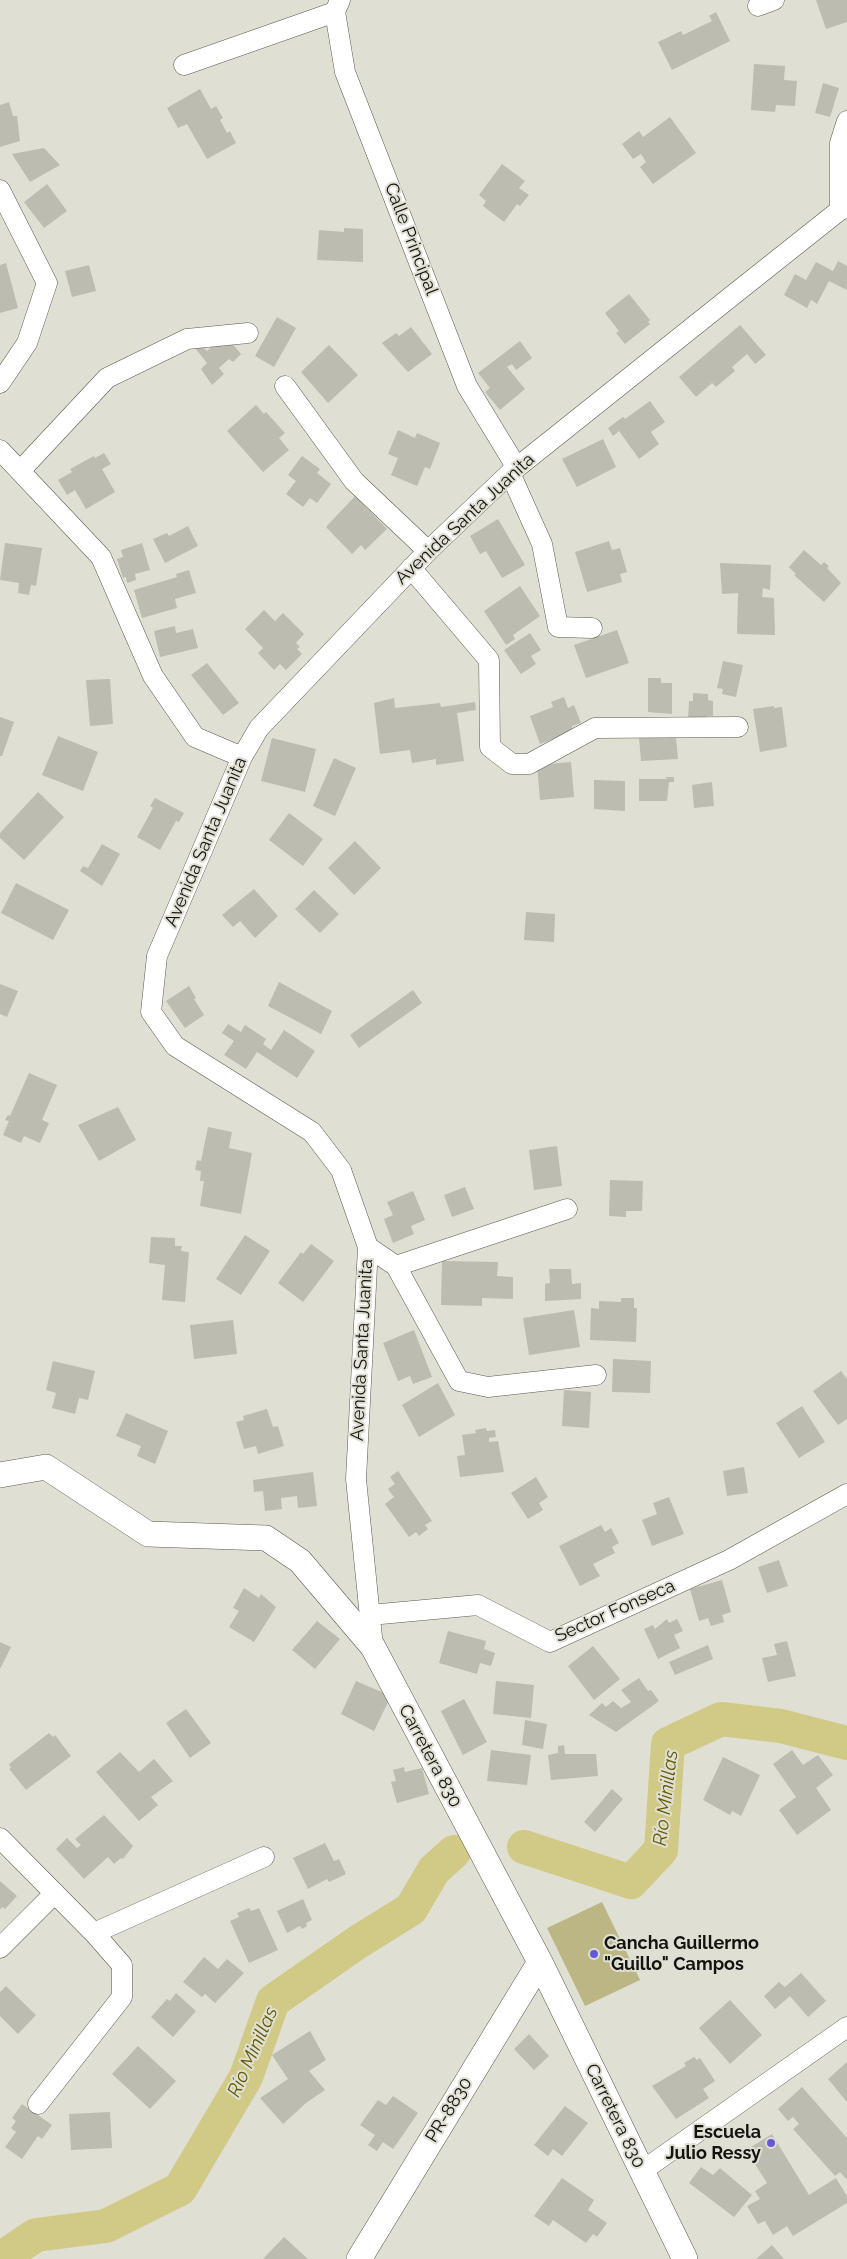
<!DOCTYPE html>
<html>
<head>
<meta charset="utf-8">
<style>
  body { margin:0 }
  canvas { display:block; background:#e0dfd3 }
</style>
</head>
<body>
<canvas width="847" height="2259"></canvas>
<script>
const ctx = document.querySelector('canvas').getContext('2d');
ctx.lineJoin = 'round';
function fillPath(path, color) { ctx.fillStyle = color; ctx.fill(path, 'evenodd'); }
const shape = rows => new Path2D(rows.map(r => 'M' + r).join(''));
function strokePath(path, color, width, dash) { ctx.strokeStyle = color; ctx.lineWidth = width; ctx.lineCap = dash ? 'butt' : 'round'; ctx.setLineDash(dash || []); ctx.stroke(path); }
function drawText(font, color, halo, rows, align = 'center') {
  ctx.font = font + ' Raleway,sans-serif'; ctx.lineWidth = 4; ctx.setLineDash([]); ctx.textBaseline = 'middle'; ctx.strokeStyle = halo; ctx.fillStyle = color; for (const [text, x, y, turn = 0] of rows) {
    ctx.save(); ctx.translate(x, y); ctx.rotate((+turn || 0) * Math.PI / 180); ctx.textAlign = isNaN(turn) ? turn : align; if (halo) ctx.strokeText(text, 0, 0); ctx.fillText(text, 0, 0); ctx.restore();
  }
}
fillPath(shape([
  [602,1902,640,1980,585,2006,547,1928]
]), '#bbb684');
strokePath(shape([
  [524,1847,631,1882,661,1850,668,1744,721,1719,781,1726,847,1743],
  [0,2259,36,2235,106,2226,180,2189,246,2077,273,2001,358,1942,411,1909,434,1870,454,1852]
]), '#d1ca86', 34);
fillPath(shape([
  [816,0,847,0,847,22,826,29],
  [716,12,730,41,672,70,658,42,681,31,683,35,712,21,709,16],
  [754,64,785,66,784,80,797,81,795,106,776,105,775,112,751,110],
  [823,83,839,88,830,117,815,113],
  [200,89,211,109,216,106,223,118,220,120,227,133,230,131,236,143,207,159,187,124,178,128,167,108],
  [9,102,13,116,17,116,20,141,0,147,0,105],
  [670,117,696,153,653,184,640,167,646,162,641,154,633,159,622,144,639,131,643,137],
  [44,148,60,165,30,182,12,154],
  [502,164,525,181,519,188,529,195,520,206,517,204,504,222,483,206,486,201,479,195],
  [47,184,67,211,44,228,24,202],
  [344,228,363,229,363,262,317,260,319,230,344,232],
  [838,261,847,266,847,290,829,281,817,304,811,300,807,308,784,295,795,274,806,280,816,262,833,271],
  [6,263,18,308,0,313,0,265],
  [89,265,96,291,72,297,65,271],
  [629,294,650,320,648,322,650,324,625,344,616,333,619,331,605,313],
  [277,317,296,328,274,367,255,356],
  [740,325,766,355,755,364,747,354,732,367,735,371,716,387,712,383,696,397,679,377],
  [411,327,432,354,408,372,382,343,396,333,399,336],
  [225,335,241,354,233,362,229,359,219,368,224,374,212,385,201,369,207,363,195,348,200,343,207,351],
  [520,341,532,358,516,370,512,364,507,367,525,389,500,410,485,392,490,388,478,373],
  [329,345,358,375,328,403,301,372],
  [650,401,665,422,651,432,659,444,639,459,619,431,613,436,608,428,623,417,625,419],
  [256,405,264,414,266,412,285,433,279,438,289,450,263,472,227,431],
  [398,430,415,438,417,433,440,443,430,469,425,467,417,486,391,475,398,458,388,454],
  [603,439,616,467,577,487,562,459],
  [104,453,111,464,102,469,115,492,86,509,75,490,67,495,58,480,72,472,70,469,94,456,95,458],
  [302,456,320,469,317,473,331,484,317,503,310,498,303,507,286,494,296,481,288,475],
  [355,496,387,529,365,550,361,545,352,554,326,527],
  [498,519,525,565,502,578,486,551,480,554,470,536],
  [188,526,198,546,165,563,153,539,167,533,169,536],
  [609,541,612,550,620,548,627,572,620,574,622,582,587,592,575,552],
  [5,543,42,548,36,586,31,585,29,595,18,593,19,583,0,580],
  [142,543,150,570,135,574,136,580,127,583,126,577,123,578,117,559,123,557,121,550],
  [804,550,821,565,824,562,829,566,827,568,841,583,824,602,794,575,796,574,789,567],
  [720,563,771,565,770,590,763,588,762,597,774,598,775,635,737,634,738,593,722,594],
  [189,570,196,593,175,599,177,608,142,618,134,590,177,577,176,574],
  [520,586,540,616,513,635,515,639,506,645,484,611],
  [264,610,275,621,283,613,304,634,296,643,300,647,297,649,302,654,286,670,280,664,274,670,258,653,263,648,245,629],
  [175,626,176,633,193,629,198,648,160,657,154,631],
  [617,630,629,663,586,678,574,645],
  [530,633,541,650,531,656,536,664,521,674,504,650],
  [723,661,743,665,736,697,722,694,723,689,717,688],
  [207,663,239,703,223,715,191,675],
  [648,678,661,678,661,683,672,683,672,714,648,712],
  [110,679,113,724,90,726,86,680],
  [693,693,708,694,708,700,713,701,713,716,706,716,706,721,688,720,689,701,693,701],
  [564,697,568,708,574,705,581,723,572,726,573,732,540,744,530,716,553,707,551,702],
  [394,698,395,708,440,703,441,707,475,702,476,710,457,713,464,761,436,765,436,759,412,763,410,750,380,754,374,703],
  [774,706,774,708,782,707,787,747,760,752,753,709],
  [0,717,14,722,2,756,0,756],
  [58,736,98,752,83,791,42,775],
  [676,737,678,759,641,761,639,738],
  [272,738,316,749,305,792,261,781],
  [334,758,356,768,335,816,313,806],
  [571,762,574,797,540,800,537,765],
  [666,777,674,777,674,782,669,782,667,801,639,801,639,779,667,779],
  [594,780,625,781,625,811,594,809],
  [712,782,714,806,694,808,692,785],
  [38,792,64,817,24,860,0,838,0,833],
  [155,798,184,813,179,822,176,821,160,850,137,837,153,808,150,806],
  [289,813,323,839,303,866,269,840],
  [355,841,381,868,354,895,328,868],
  [102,844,120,854,102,886,80,871,83,866,88,868],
  [16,883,69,910,53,940,1,913],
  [254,889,278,916,255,938,240,921,233,927,222,915],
  [314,890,339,914,320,933,295,909],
  [526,912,555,914,554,942,524,940],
  [279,982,332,1011,321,1034,268,1006],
  [0,984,18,991,7,1017,0,1014],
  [189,986,196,998,194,999,204,1015,185,1028,166,1001],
  [413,990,422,1003,359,1048,350,1035],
  [228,1024,241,1032,245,1025,266,1039,263,1044,271,1050,284,1030,315,1051,297,1078,257,1052,246,1069,224,1055,234,1041,222,1033],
  [29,1073,57,1085,42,1120,49,1123,40,1143,24,1136,21,1143,3,1135,9,1121,5,1120,8,1115,10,1116],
  [118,1107,136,1140,99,1161,78,1125],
  [208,1127,232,1132,229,1148,252,1153,241,1214,200,1206,204,1181,200,1181,201,1171,195,1170,197,1160,201,1161],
  [557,1146,562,1186,534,1190,529,1150],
  [610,1180,643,1181,642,1211,626,1211,626,1217,609,1216],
  [465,1187,474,1209,452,1217,444,1195],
  [413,1191,425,1220,411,1226,414,1234,393,1243,384,1219,393,1215,387,1202],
  [245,1235,270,1251,241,1295,216,1279],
  [151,1237,175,1238,175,1246,182,1246,181,1251,189,1252,185,1302,162,1300,165,1265,149,1263],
  [311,1244,334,1261,303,1302,278,1283,301,1252,303,1254],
  [442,1261,498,1262,497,1276,513,1277,513,1299,482,1298,482,1306,441,1305],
  [549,1269,571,1269,572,1284,581,1283,581,1299,545,1301,545,1284,550,1283],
  [621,1298,634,1298,634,1308,637,1308,636,1342,590,1340,591,1308,599,1309,599,1301,621,1302],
  [574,1310,580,1347,529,1355,523,1318],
  [233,1320,237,1354,194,1359,190,1325],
  [414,1330,432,1377,413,1384,410,1376,398,1381,383,1343],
  [613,1359,651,1361,650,1393,612,1392],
  [53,1361,95,1371,88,1400,79,1398,75,1414,52,1408,56,1393,46,1390],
  [841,1371,847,1379,847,1419,838,1425,813,1391],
  [438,1383,455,1415,419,1437,402,1405],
  [564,1390,591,1392,589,1428,562,1426],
  [802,1406,825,1442,799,1458,776,1423],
  [267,1409,273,1427,278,1426,284,1446,258,1454,256,1446,244,1449,236,1422,244,1420,243,1416],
  [126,1413,168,1431,155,1464,137,1456,141,1446,116,1436],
  [486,1428,487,1431,495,1430,496,1437,489,1438,489,1442,498,1441,504,1472,460,1477,457,1456,465,1455,462,1435,476,1433,475,1430],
  [744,1467,748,1493,727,1496,723,1471],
  [398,1471,432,1521,425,1525,428,1529,419,1536,416,1532,409,1537,385,1504,394,1497,388,1489,395,1484,390,1477],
  [313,1472,317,1506,298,1508,297,1496,281,1498,282,1509,265,1511,263,1491,254,1492,253,1480],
  [536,1477,548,1497,539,1503,543,1510,528,1519,511,1493],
  [669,1497,684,1534,652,1546,642,1520,657,1514,653,1503],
  [601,1525,605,1532,611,1528,619,1543,612,1547,615,1553,593,1564,600,1576,580,1586,559,1546],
  [779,1560,788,1586,767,1593,758,1567],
  [722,1580,731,1612,722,1615,724,1622,711,1626,708,1618,699,1621,690,1589],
  [244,1588,259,1598,261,1594,276,1607,254,1642,229,1627,239,1611,233,1608],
  [667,1619,669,1623,677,1619,683,1631,674,1635,680,1648,658,1659,644,1629,653,1625,655,1629],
  [317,1621,340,1639,315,1669,292,1650],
  [448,1631,486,1641,484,1649,495,1653,491,1666,480,1663,477,1674,439,1663],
  [787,1641,796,1676,768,1682,762,1658,777,1655,774,1644],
  [0,1642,11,1647,0,1669],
  [708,1645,713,1659,675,1675,669,1662],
  [593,1646,620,1679,594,1700,568,1666],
  [639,1678,648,1691,651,1690,659,1701,616,1732,589,1715,602,1703,606,1707,613,1701,621,1708,631,1702,621,1690],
  [356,1681,391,1696,374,1731,341,1714],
  [496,1681,534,1685,531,1718,493,1714],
  [464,1699,487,1742,463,1755,441,1711],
  [186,1709,211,1743,190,1758,166,1723],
  [525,1720,547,1724,543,1749,522,1745],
  [49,1733,53,1737,55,1735,71,1756,26,1790,9,1769,11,1768,9,1764],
  [564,1745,565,1754,596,1754,598,1776,551,1780,548,1755,558,1753,558,1746],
  [491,1750,531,1755,527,1785,487,1781],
  [792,1750,803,1765,818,1755,833,1775,816,1788,831,1810,797,1835,779,1810,796,1797,773,1764],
  [120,1752,139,1772,154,1759,173,1781,151,1797,158,1805,139,1821,96,1772],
  [723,1757,760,1775,741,1816,732,1811,730,1815,703,1800],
  [404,1767,405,1772,422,1768,429,1794,397,1803,391,1782,396,1781,393,1770],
  [612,1789,623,1799,595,1832,584,1822],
  [104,1815,133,1846,123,1859,121,1858,114,1864,108,1857,84,1879,56,1849,67,1838,77,1848,81,1845,75,1839],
  [325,1843,334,1861,339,1859,346,1874,329,1882,327,1879,308,1889,293,1858],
  [0,1881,17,1896,5,1909,2,1907,0,1910],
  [303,1899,312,1920,306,1923,307,1926,302,1929,300,1926,287,1933,277,1911],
  [249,1908,251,1911,259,1908,278,1950,249,1963,230,1921,239,1917,237,1913],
  [204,1957,218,1969,227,1959,244,1973,215,2003,205,1994,202,1997,183,1982],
  [801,1973,826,2001,808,2017,790,1996,775,2009,764,1996,779,1982,785,1987],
  [6,1986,36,2015,18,2034,0,2016,0,1992],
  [176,1993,196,2011,173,2037,151,2017,167,1999,170,2001],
  [730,2000,762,2035,730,2064,699,2028],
  [310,2031,326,2060,309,2071,325,2090,306,2103,283,2124,260,2098,288,2079,272,2055],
  [529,2034,549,2056,534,2070,514,2049],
  [138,2046,176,2081,150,2109,112,2074],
  [694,2057,697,2060,700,2058,715,2081,703,2089,709,2098,676,2119,652,2086,686,2066,684,2063],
  [847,2062,847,2102,828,2079],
  [802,2087,847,2138,847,2180,840,2172,835,2176,793,2129,799,2124,793,2117,788,2121,778,2109],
  [393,2096,418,2113,393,2149,383,2142,377,2151,368,2145,375,2135,360,2125,378,2100,386,2105],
  [22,2104,52,2125,42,2139,38,2136,22,2159,5,2147,16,2132,11,2128,16,2121,12,2118],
  [565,2106,588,2123,562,2156,553,2149,548,2156,534,2145],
  [110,2112,112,2148,71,2150,69,2114],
  [772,2134,809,2195,836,2178,847,2196,847,2203,793,2236,787,2226,773,2235,765,2221,758,2224,747,2206,760,2199,755,2191,767,2183,746,2150],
  [701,2167,713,2175,720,2168,752,2195,734,2217,689,2183],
  [562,2178,594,2200,588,2210,607,2223,597,2237,593,2234,586,2243,553,2220,549,2226,534,2216],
  [284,2237,308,2259,263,2259],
  [772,2245,784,2259,756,2259]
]), '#bdbcb0');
const minor = shape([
  [340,0,335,12,345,72,467,386,517,468],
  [758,6,774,0],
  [184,65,335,12],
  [0,190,47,283,27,343,0,383],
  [840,210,840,143,847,121],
  [285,386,354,481,428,551],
  [0,450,101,557,153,676,195,737,242,757],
  [20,471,107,378,187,339,248,333],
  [510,473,542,544,558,627,592,628],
  [411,568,489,660,490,747,512,764,529,764,595,728,738,727],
  [368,1247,396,1266,567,1209],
  [396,1266,459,1381,488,1387,596,1375],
  [370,1615,478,1605,550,1642,729,1560,847,1494],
  [373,1647,356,1479,368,1247,341,1170,312,1132,175,1046,151,1012,157,956,242,757,259,728,428,551,510,473,733,295,840,210,847,208],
  [0,1838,94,1933,122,1965,122,1997,38,2104],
  [94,1933,264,1857],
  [0,1948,55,1893],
  [642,2171,847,2027]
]);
const tertiary = shape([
  [0,1475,46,1467,148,1534,266,1538,300,1561,373,1647,540,1962,685,2259],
  [359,2259,540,1962]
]);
strokePath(minor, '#5b5a4f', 21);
strokePath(tertiary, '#5b5a4f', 26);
strokePath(minor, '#fff', 20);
strokePath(tertiary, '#fff', 25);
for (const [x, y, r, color] of [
  [594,1954,5,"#6459d2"],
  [771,2143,5,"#6459d2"]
]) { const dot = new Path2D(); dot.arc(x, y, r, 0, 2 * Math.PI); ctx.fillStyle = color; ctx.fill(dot); strokePath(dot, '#e0dfd3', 2); }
drawText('18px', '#14130f', '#e0dfd3', [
  ["Calle Principal",411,239,69],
  ["Avenida Santa Juanita",465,519,-43],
  ["Avenida Santa Juanita",206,842,-67],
  ["Avenida Santa Juanita",362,1350,-87],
  ["Sector Fonseca",615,1611,-24],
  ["Carretera 830",430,1756,62],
  ["PR-8830",449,2110,-59],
  ["Carretera 830",615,2116,64]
]);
drawText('bold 18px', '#14130f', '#e0dfd3', [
  ["Cancha Guillermo",604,1944],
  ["\"Guillo\" Campos",604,1965],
  ["Escuela",761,2133,"right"],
  ["Julio Ressy",761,2154,"right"]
], 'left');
drawText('italic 19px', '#615802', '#e0dfd3', [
  ["Río Minillas",666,1798,-83],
  ["Río Minillas",253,2052,-66]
]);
</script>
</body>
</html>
